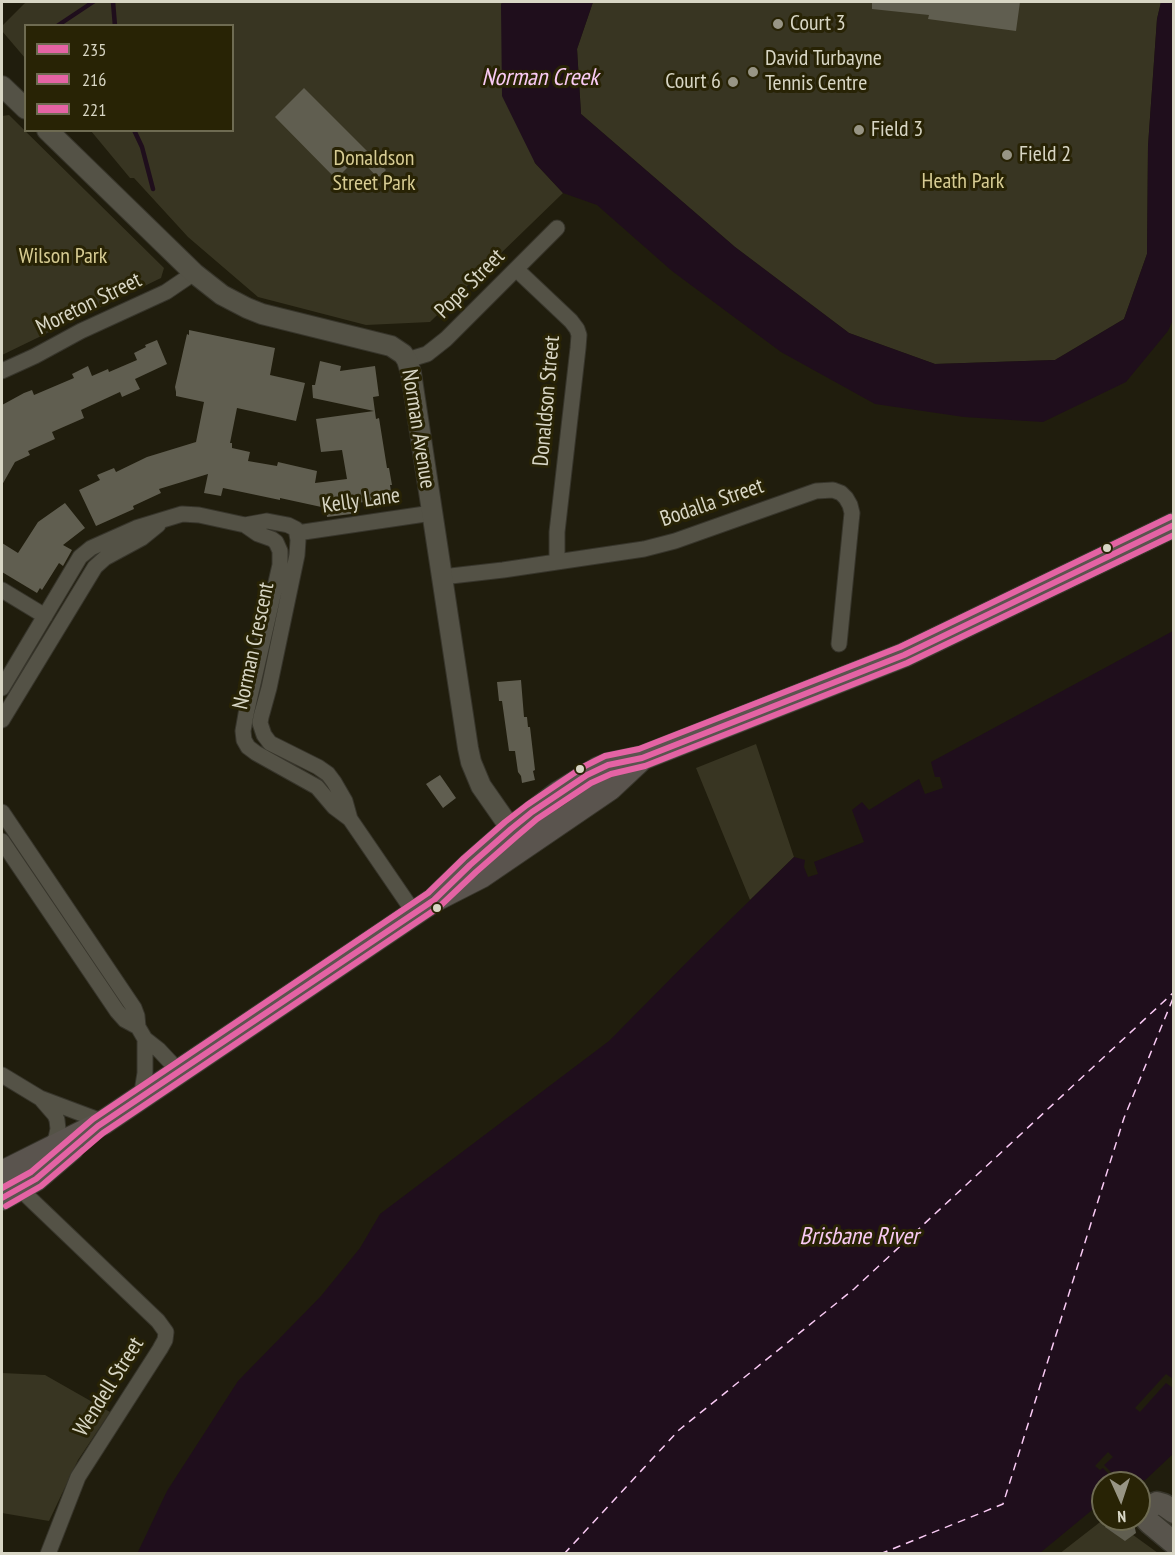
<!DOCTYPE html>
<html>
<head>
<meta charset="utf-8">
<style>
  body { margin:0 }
  #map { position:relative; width:1175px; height:1555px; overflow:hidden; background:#201d0d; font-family:"PT Sans Narrow",sans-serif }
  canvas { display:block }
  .frame { position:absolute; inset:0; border:3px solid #d8d6c5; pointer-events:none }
  .legend { position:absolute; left:24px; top:24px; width:210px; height:108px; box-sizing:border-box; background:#282305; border:2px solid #6e6b52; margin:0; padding:8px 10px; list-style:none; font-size:18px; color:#d8d6c5 }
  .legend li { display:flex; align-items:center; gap:12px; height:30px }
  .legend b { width:30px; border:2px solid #6e6b52 }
  .north { position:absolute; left:1091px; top:1471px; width:60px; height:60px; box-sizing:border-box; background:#282305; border:2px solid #6e6b52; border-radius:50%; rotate:177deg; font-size:16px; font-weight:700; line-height:24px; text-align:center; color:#d8d6c5 }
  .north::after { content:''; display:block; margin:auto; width:21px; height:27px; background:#989585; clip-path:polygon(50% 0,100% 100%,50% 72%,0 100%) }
</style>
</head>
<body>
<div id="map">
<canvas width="1175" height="1555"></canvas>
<div class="frame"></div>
<ul class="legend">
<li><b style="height:8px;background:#e463a4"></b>235</li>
<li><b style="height:8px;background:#e463a4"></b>216</li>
<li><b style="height:8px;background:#e463a4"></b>221</li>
</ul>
<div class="north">N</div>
</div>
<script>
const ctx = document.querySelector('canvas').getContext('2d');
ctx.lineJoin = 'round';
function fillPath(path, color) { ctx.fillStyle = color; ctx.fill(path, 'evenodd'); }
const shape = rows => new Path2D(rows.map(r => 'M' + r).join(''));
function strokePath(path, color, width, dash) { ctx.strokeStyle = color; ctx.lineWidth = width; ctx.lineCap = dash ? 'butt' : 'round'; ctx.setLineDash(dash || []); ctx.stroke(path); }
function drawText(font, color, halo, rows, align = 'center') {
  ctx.font = font + ' "PT Sans Narrow",sans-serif'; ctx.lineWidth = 6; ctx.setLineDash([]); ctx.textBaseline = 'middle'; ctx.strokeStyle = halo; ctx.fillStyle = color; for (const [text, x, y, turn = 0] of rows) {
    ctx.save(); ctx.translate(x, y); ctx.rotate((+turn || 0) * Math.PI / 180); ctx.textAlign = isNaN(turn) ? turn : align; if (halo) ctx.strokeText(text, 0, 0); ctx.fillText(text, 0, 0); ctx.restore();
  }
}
fillPath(shape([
  [26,2,502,2,501,5,535,163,563,193,430,322,366,325,258,297,188,237,134,178,130,178,91,131,232,130,232,26,26,26,25,58,2,31,2,26],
  [593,2,1161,2,1157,19,1148,146,1147,254,1124,319,1055,360,935,364,849,333,735,247,581,114,577,49],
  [9,115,164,268,161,278,2,355,2,116],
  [756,744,794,857,750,900,696,768],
  [2,1373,45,1375,110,1412,78,1460,49,1521,2,1513],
  [1104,1519,1111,1519,1158,1553,1059,1554]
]), '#383522');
fillPath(shape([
  [502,2,593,2,577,49,581,114,735,247,849,333,935,364,1055,360,1124,319,1147,254,1148,146,1157,19,1161,2,1173,2,1173,320,1168,331,1126,382,1043,422,964,417,875,404,781,352,672,271,597,205,563,193,535,163,502,96,501,5],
  [1173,631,1174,1453,1139,1486,1139,1483,1103,1483,1103,1501,1040,1553,137,1554,167,1491,238,1381,321,1296,360,1248,380,1214,609,1041,692,957,794,857,805,860,804,867,808,877,818,874,814,862,864,842,852,810,862,802,869,810,919,779,925,794,943,788,940,777,935,777,931,762]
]), '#1f0e1c');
fillPath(shape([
  [1166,1374,1173,1379,1173,1388,1166,1383,1140,1412,1135,1408],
  [1108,1452,1113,1457,1104,1465,1119,1480,1145,1480,1141,1484,1117,1483,1103,1468,1100,1470,1095,1466]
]), '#201d0d');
strokePath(shape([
  [113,2,115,26],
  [57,26,93,2],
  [134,130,142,147,153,189]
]), '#1f0e1c', 4.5);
strokePath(shape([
  [564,1554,679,1430,854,1289,1174,992],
  [880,1554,1003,1504,1124,1118,1174,996]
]), '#f9caf4', 1.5, [8, 6]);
fillPath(shape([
  [872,2,1020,2,1016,31,928,19,929,15,872,9],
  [304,88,386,170,378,178,358,157,336,179,275,117],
  [189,330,275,348,270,375,305,383,296,421,237,408,230,443,232,443,232,448,250,452,248,461,277,466,278,462,317,471,315,483,347,479,342,450,321,452,316,419,374,411,313,398,312,385,315,385,320,361,341,366,340,371,375,366,379,396,373,397,376,419,379,418,387,468,389,468,392,485,390,485,392,498,357,503,359,513,327,517,326,508,280,498,280,500,223,488,221,496,204,493,208,474,159,489,161,493,133,506,134,509,96,526,79,490,100,480,97,475,114,468,116,472,147,457,196,442,204,402,176,396,176,392,175,387,187,334,189,335],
  [157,340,167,364,135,379,140,389,122,397,120,392,81,410,84,418,52,432,55,439,28,451,30,455,15,462,2,485,2,405,24,393,32,390,34,395,74,378,72,374,88,366,92,376,108,369,109,372,137,360,134,353,146,347,145,345],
  [65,503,85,528,63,545,72,550,63,566,59,563,42,590,40,588,37,593,2,572,2,543,18,553,38,522],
  [521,680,524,717,527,717,528,727,530,727,535,770,533,771,535,780,522,783,521,776,518,772,515,751,509,751,502,701,499,701,497,682],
  [440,775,456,798,443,808,426,784],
  [1112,1519,1133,1519,1136,1533,1125,1541,1105,1527]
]), '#605e50');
const minor = shape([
  [516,269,571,321,577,329,579,335,578,348,557,532,557,562],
  [407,360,427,354,446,339,557,228],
  [2,371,35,356,81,331,166,292,194,273],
  [245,525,267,521,288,525,296,529,298,540,297,555,269,688,261,717,260,723,264,735,270,743,318,767,328,774,334,782,345,801,350,819],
  [297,533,432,513],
  [442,577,503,570,644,549,675,541,816,491,833,490,841,493,846,498,850,505,852,513,839,644],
  [2,590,45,616],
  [2,688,80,557,91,548,136,528,182,514,199,515,245,525,258,534,272,539,276,542,280,551,280,565,246,714,243,731,244,740,248,747,256,753,317,787,334,807,350,819,415,914],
  [2,720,95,567,105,558,142,538,158,525],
  [2,812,134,1008,137,1016,138,1027,145,1039,159,1050,174,1066,184,1070],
  [2,841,117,1011,125,1020,138,1027],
  [2,1075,40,1098,104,1122],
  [141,1098,145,1073,145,1039],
  [42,1100,55,1115,57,1120,58,1129,56,1138,49,1150],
  [20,1189,158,1321,166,1332,165,1340,160,1349,78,1477,48,1554]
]);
const tertiary = shape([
  [2,86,26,109],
  [47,130,194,273,222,295,247,308,262,314,391,346,403,354,407,360,411,373,468,748,471,762,481,786,511,829]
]);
const secondary = shape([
  [1174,1512,1164,1505,1157,1503,1148,1508,1146,1514,1147,1520,1150,1523,1174,1543]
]);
const primary = shape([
  [434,900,470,865,511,829,559,793,598,769,608,765,642,758,904,655,1174,525],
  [2,1173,104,1122,434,900,481,876,610,788,642,758],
  [2,1198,36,1179,71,1149]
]);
strokePath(minor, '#37352b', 17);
strokePath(tertiary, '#37352b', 22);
strokePath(secondary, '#37352b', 25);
strokePath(primary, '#37352b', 26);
strokePath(minor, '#545246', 15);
strokePath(tertiary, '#545246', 20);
strokePath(secondary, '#58544c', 22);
strokePath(primary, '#5a544e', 24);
strokePath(shape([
  [2,1198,36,1179,98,1126,434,900,470,865,511,829,532,812,587,775,608,765,642,758,904,655,1174,525]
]), '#e463a4', 6);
strokePath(shape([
  [6,1206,41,1186,103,1133,439,907,476,872,517,836,537,819,591,783,611,774,645,766,907,663,1174,535]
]), '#e463a4', 6);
strokePath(shape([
  [2,1188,31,1172,93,1119,428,893,464,858,505,822,527,805,583,767,605,756,639,749,900,647,1170,517]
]), '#e463a4', 6);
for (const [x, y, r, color] of [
  [778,24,6,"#989585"],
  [753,72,6,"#989585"],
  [733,82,6,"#989585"],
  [859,130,6,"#989585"],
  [1007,155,6,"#989585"],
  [1107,548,5,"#d8d6c5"],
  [580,769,5,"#d8d6c5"],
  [437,908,5,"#d8d6c5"]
]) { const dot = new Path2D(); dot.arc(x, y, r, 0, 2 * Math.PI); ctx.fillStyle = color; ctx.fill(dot); strokePath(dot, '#282305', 2); }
drawText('22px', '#d8d6c5', '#282305', [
  ["Court 3",790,24],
  ["David Turbayne",765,59],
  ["Tennis Centre",765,84],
  ["Court 6",721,82,"right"],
  ["Field 3",871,130],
  ["Field 2",1019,155]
], 'left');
drawText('22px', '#d7cc93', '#282305', [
  ["Donaldson",374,159],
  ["Street Park",374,184],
  ["Heath Park",963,182],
  ["Wilson Park",63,257]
]);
drawText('22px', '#d8d6c5', '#282305', [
  ["Pope Street",470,284,-45],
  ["Moreton Street",89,304,-26],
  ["Donaldson Street",547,401,-85],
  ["Norman Avenue",418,429,81],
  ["Kelly Lane",361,501,-8],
  ["Bodalla Street",712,503,-19],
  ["Norman Crescent",254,646,-78],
  ["Wendell Street",109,1387,-58]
]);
drawText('italic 24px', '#f9caf4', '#282305', [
  ["Norman Creek",540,78],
  ["Brisbane River",859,1237]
]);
</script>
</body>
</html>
